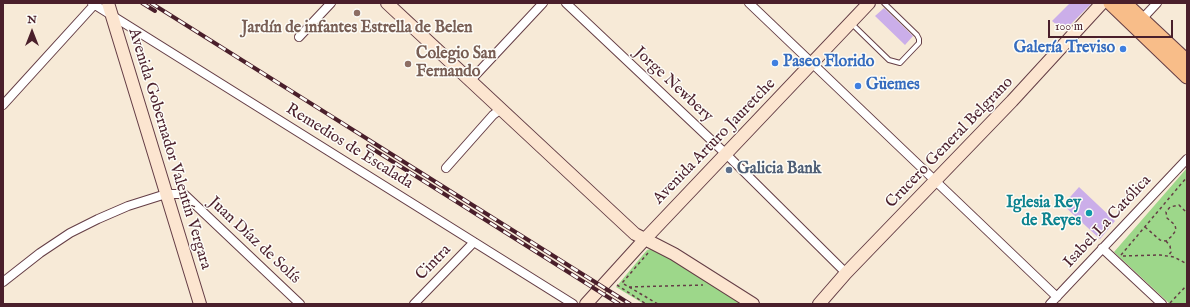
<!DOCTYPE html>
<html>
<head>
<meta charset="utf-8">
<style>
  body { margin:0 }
  #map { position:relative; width:1190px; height:307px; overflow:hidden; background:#f7ead7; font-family:"IM FELL English",serif }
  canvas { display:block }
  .frame { position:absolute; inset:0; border:4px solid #4a1f2b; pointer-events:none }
  .north { position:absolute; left:12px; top:12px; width:40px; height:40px; -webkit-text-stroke:3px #fdfcf7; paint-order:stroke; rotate:0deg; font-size:11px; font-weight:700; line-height:16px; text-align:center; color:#4a1f2b }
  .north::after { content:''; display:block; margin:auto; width:14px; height:18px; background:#4a1f2b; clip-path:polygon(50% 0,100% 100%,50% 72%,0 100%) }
  .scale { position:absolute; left:1048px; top:20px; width:125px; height:18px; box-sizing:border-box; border:2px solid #4a1f2b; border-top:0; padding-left:5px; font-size:12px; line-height:14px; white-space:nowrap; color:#4a1f2b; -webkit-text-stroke:3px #fdfcf7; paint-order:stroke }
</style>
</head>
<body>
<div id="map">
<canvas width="1190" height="307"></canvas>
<div class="frame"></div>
<div class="north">N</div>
<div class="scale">100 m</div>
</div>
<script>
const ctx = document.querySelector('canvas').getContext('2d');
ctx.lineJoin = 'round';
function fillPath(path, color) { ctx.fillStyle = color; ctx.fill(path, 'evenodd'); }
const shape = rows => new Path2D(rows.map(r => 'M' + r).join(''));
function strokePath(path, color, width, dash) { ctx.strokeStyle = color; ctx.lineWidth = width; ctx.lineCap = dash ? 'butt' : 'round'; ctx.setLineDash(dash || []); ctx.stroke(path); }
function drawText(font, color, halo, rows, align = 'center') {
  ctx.font = font + ' "IM FELL English",serif'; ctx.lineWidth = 3; ctx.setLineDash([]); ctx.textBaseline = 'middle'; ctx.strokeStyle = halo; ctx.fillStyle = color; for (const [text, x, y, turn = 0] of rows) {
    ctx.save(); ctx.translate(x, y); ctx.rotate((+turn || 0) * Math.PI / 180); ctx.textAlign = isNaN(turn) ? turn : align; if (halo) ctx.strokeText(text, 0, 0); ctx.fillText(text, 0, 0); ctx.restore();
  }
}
fillPath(shape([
  [1187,168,1187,304,1170,304,1114,252],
  [654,248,741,304,644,304,616,287,647,250]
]), '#9dd78a');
fillPath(shape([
  [1070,3,1092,3,1064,31,1052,21],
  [884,8,913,36,905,45,875,16],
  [1079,187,1115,221,1100,239,1063,205]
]), '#cbaee9');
const lane = shape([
  [851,23,889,60,900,63,919,43,919,39,917,35,884,3]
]);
const street = shape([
  [92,3,573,304],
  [566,3,726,154,846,273],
  [749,3,1057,297],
  [1142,19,1157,3],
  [299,37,331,3],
  [471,80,543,3],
  [3,105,94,5],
  [446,168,493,115,501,109],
  [1102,248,1162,304],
  [3,282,40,253,70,233,98,219,128,206,166,194,179,194,185,195,300,304],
  [414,304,474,242],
  [1050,304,1187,159]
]);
const secondary = shape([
  [108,3,200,304],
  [387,3,635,234,674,254,753,304],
  [586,304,645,239,869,3],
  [819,304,846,273,1012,101,1102,3]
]);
const primary = shape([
  [1110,3,1187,77],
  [1125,3,1187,61]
]);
strokePath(lane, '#643d45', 6);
strokePath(street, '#643d45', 10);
strokePath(secondary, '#643d45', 14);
strokePath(primary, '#643d45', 15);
strokePath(shape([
  [1145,227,1160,240,1166,241,1172,236,1176,230,1175,225,1167,218,1166,212,1170,207,1179,205,1187,213],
  [1166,241,1170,246,1171,252,1168,256],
  [648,253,622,283,658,304],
  [1121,255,1187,177],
  [1123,256,1160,255,1174,257,1187,264],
  [617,285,646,304],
  [629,287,703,285],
  [1170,303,1187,285]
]), '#643d45', 1.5, [3, 3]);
strokePath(lane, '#fff', 4);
strokePath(street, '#fff', 8);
strokePath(secondary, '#fce5d0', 12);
strokePath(primary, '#f8bd89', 13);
const rail = shape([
  [142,3,155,11],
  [151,3,630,304],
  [368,146,619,304]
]);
strokePath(rail, '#4a1f2b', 4);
strokePath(rail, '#fdfcf7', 2.5, [8]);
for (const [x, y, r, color] of [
  [357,13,4,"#8d6e63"],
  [1123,49,4,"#3f7fe0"],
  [775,63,4,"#3f7fe0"],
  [408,64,4,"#8d6e63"],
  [858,86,4,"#3f7fe0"],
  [729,170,4,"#5c6f8a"],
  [1089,213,4,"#0f9aa8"]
]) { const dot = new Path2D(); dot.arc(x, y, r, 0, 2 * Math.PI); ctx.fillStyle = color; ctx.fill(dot); strokePath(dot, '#fdfcf7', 1.5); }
drawText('bold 16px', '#785e54', '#fdfcf7', [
  ["Jardín de infantes Estrella de Belen",357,29],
  ["Colegio San",416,55,"left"],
  ["Fernando",416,73,"left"]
]);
drawText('bold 16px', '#366cbe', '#fdfcf7', [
  ["Galería Treviso",1115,49,"right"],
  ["Paseo Florido",783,63],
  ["Güemes",866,86]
], 'left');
drawText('16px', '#4a1f2b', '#fdfcf7', [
  ["Jorge Newbery",673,85,43],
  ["Avenida Arturo Jauretche",715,142,-46],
  ["Crucero General Belgrano",950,143,-46],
  ["Remedios de Escalada",349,147,32],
  ["Avenida Gobernador Valentín Vergara",169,149,73],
  ["Isabel La Católica",1108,222,-47],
  ["Juan Díaz de Solís",254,241,43],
  ["Cintra",434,263,-46]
]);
drawText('bold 16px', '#4e5e75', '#fdfcf7', [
  ["Galicia Bank",737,170]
], 'left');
drawText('bold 16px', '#0d838f', '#fdfcf7', [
  ["Iglesia Rey",1081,204],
  ["de Reyes",1081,222]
], 'right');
</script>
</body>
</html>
